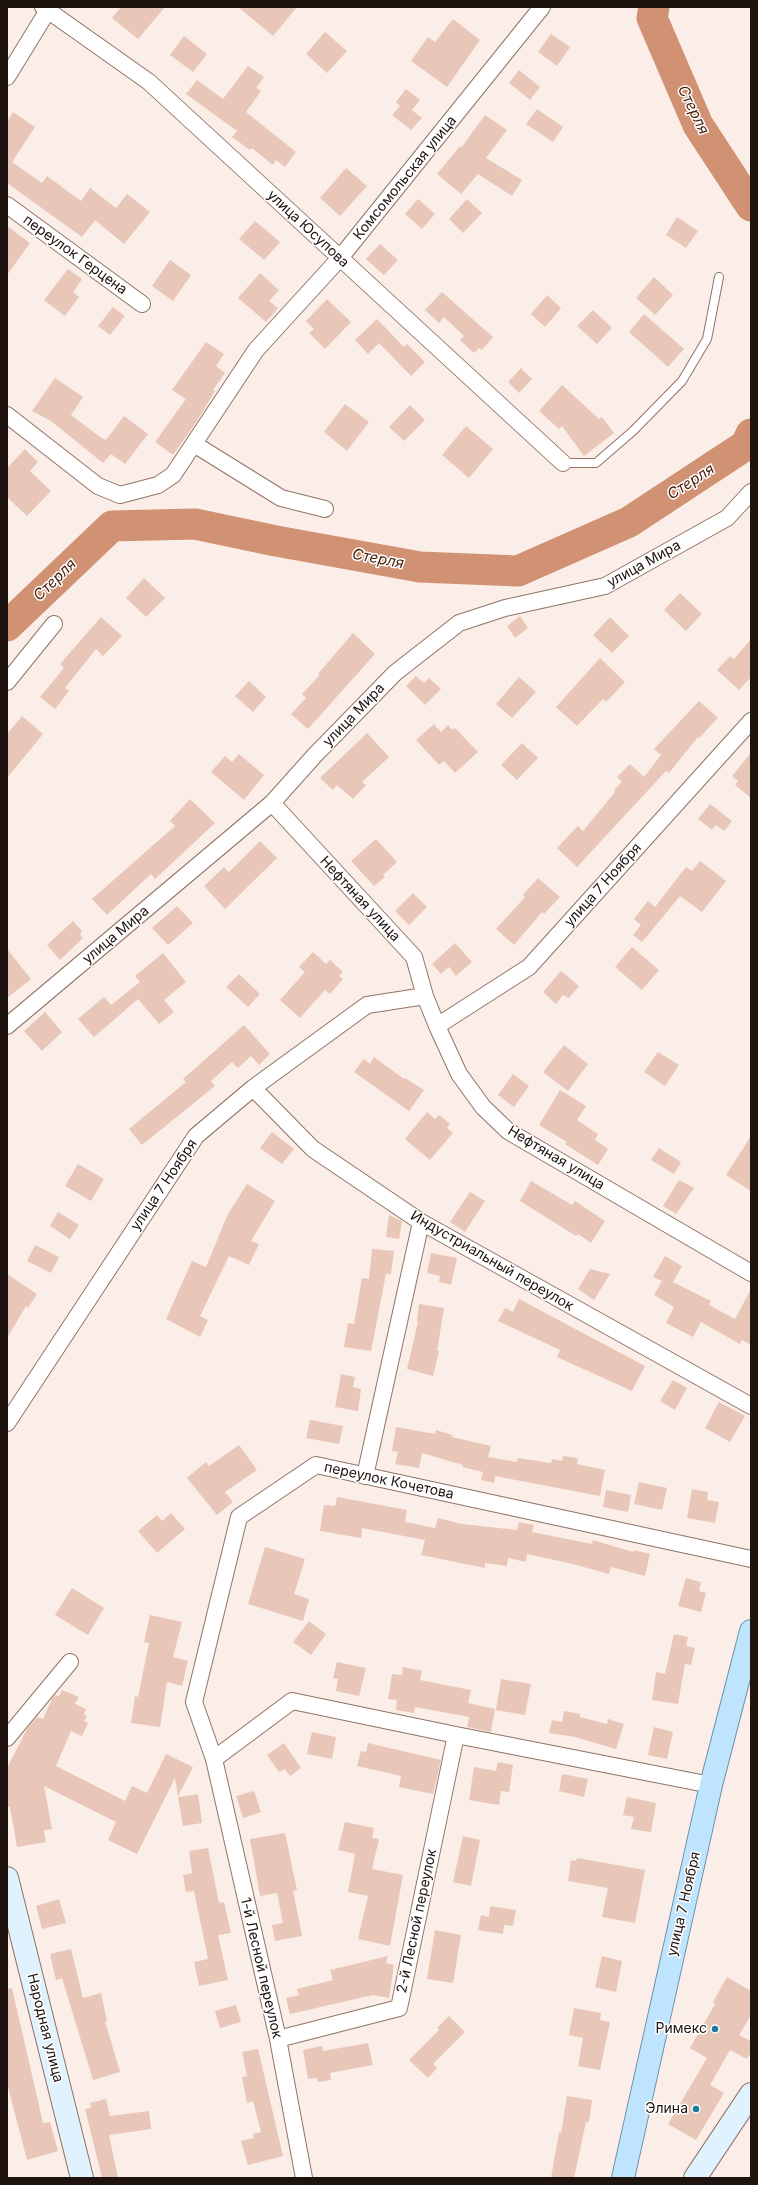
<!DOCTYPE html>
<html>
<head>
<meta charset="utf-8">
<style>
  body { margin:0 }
  #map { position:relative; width:758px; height:2185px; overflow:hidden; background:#fbede7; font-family:Inter,sans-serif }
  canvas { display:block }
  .frame { position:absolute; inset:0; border:8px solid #1e130e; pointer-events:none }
</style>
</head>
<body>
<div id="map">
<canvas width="758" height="2185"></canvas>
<div class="frame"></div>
</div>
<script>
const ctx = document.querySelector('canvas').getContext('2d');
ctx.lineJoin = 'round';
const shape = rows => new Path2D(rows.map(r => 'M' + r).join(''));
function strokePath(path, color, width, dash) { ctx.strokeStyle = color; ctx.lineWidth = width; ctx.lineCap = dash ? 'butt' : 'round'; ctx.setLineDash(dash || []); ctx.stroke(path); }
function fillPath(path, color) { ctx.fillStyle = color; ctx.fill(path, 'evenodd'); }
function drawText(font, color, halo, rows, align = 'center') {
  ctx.font = font + ' Inter,sans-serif'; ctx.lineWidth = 3; ctx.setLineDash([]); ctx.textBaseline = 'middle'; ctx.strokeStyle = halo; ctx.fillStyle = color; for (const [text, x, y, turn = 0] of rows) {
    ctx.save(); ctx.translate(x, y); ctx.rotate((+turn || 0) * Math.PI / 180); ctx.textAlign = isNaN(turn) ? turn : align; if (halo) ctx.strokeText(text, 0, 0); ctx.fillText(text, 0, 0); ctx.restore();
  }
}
strokePath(shape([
  [654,7,652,18,698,125,751,206],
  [7,626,112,526,195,524,276,541,420,567,518,571,629,522,746,445,751,434]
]), '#d09273', 31);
fillPath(shape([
  [121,7,165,7,138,39,112,18],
  [238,7,297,7,273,36],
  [453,19,480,40,447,87,411,61,428,37,435,42],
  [325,32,347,51,327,73,306,54],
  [551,34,570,47,557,66,538,52],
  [184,36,207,54,193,72,170,55],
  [248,66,264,77,256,88,261,91,246,112,296,152,285,167,276,160,273,165,252,148,250,150,232,137,237,131,186,94,197,80,223,99],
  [519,70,540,87,530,100,509,83],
  [406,89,420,100,412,110,422,118,411,130,392,115,400,106,396,102],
  [537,109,563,127,553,142,526,124],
  [13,112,35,127,12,162,42,183,47,176,81,201,90,188,116,208,127,194,150,212,124,244,95,220,82,237,7,183,7,122],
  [485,115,507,130,486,158,522,180,512,196,478,174,461,194,437,174,460,146,461,148],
  [346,168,367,186,340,216,320,198],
  [418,199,435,214,422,229,405,214],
  [467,199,482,213,463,233,449,219],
  [677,217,698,231,686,248,666,235],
  [255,221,280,242,264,260,239,239],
  [7,226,30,243,7,275],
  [380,244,398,260,384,275,366,259],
  [170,260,191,275,173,301,152,286],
  [68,269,82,279,73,292,79,297,65,316,44,300],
  [260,273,279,290,269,301,278,308,266,322,238,298],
  [654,277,673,295,655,315,636,298],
  [442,292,493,337,482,350,479,348,474,353,460,340,464,336,444,317,439,323,425,310],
  [547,295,561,308,545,327,531,314],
  [327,299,351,322,325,349,309,333,314,329,306,321],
  [113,307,125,316,110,335,98,326],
  [593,310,612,328,597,344,577,326],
  [644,314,684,349,668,367,629,332],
  [377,319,404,347,407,344,425,362,411,376,379,343,368,354,355,340],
  [206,342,224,354,216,366,225,373,213,390,215,391,197,421,173,455,155,442,186,399,172,390],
  [521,368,532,379,519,393,508,382],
  [55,378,83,397,71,415,100,437,106,440,124,416,148,434,125,464,111,454,103,463,51,421,32,411],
  [562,385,599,419,602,417,614,433,584,456,562,426,559,429,539,411],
  [345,404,369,422,347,451,324,432],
  [410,405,425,420,404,441,389,427],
  [466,426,493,449,469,478,442,455],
  [25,449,38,462,30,471,51,491,27,516,7,497,7,468],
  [144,578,165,598,146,617,126,598],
  [680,593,702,614,686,631,664,610],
  [520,616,528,628,515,638,507,626],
  [101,617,122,636,103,656,96,649,65,688,69,691,55,709,40,697,64,668,60,664],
  [610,617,629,636,612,653,593,635],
  [353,633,375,654,308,729,291,714,306,698,302,694,320,675,318,674],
  [751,639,751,677,739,690,717,670,730,656,734,659],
  [600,658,625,682,606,702,603,699,577,726,556,707],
  [416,676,424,683,429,678,441,689,425,705,406,686],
  [519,677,536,692,512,718,496,704],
  [249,681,266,697,253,712,235,696],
  [699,701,718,718,699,738,698,737,669,773,666,771,577,867,557,848,578,826,583,831,615,792,614,790,622,782,617,777,630,764,644,777,661,755,654,749],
  [22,716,43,734,7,778,7,734],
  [434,724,441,732,448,725,452,730,455,728,478,752,455,773,444,761,439,765,416,740],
  [367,733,389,757,362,782,366,785,353,799,337,785,333,790,320,778],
  [522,743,538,758,517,780,501,765],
  [751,753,751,798,735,785,738,781,732,776],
  [239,754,264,775,244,800,211,772,225,756,232,762],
  [190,799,215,823,155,879,151,874,107,915,92,899,175,826,170,821],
  [710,804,732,821,724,831,716,825,712,830,698,819],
  [376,839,397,862,383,875,385,877,374,886,351,861],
  [260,841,277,858,225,909,204,886,224,867,229,872],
  [700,861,726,881,702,912,680,896,642,942,633,935,641,925,634,919,648,901,655,907,686,867,692,871],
  [538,878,560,897,544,914,542,912,514,945,496,929,525,897,523,895],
  [413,893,427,907,409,925,395,911],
  [177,906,193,923,168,945,152,928],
  [73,921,82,931,80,935,83,938,60,960,47,945],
  [455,943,472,962,456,976,449,967,441,974,432,964],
  [632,947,659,970,642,990,615,967],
  [7,949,31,979,7,998],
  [313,952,326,964,330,960,343,972,339,976,343,979,330,994,325,990,300,1018,280,1000,305,972,299,967],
  [163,953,186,982,164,1000,174,1012,159,1024,138,999,94,1037,78,1019,104,997,111,1005,140,982,135,976],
  [561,971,579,986,569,998,563,995,556,1004,543,992],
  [239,974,260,994,248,1007,226,987],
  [45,1012,62,1032,42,1051,24,1031],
  [244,1025,270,1054,259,1065,251,1056,238,1068,232,1062,211,1081,215,1086,142,1145,129,1129,186,1082,183,1079],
  [564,1045,588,1064,568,1091,543,1072],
  [658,1052,679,1065,665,1086,644,1072],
  [374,1057,404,1079,405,1078,424,1090,409,1111,354,1072,364,1059,370,1064],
  [513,1074,529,1086,514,1107,498,1095],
  [560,1090,586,1106,577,1120,598,1134,595,1140,608,1149,598,1165,565,1144,567,1142,539,1125],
  [427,1112,435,1119,439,1115,450,1124,447,1128,453,1133,430,1160,405,1139],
  [272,1132,294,1149,282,1164,260,1148],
  [751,1136,751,1191,726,1175],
  [659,1148,681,1162,674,1174,651,1160],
  [78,1164,104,1179,91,1201,65,1186],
  [679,1180,694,1188,676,1214,663,1206],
  [531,1181,572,1205,575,1201,605,1221,591,1243,578,1234,576,1236,520,1201],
  [247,1184,275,1201,251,1241,259,1244,249,1265,229,1256,200,1316,208,1320,200,1337,166,1319,192,1261,206,1267,228,1214],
  [470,1192,485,1201,465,1232,450,1222],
  [58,1212,79,1225,70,1239,50,1226],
  [389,1215,402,1221,399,1239,386,1237],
  [35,1245,59,1257,51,1273,27,1261],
  [372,1249,394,1251,391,1274,386,1274,371,1351,344,1347,348,1323,354,1324,362,1278,369,1279],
  [431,1253,457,1258,451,1285,439,1282,440,1276,427,1273],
  [665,1256,682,1266,673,1282,711,1301,709,1305,735,1319,751,1289,751,1345,742,1340,740,1344,701,1322,693,1337,666,1323,674,1307,654,1295,662,1281,653,1277],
  [590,1269,610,1274,594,1300,578,1289],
  [7,1274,37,1294,28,1308,26,1306,7,1338],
  [519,1299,645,1366,632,1391,557,1357,560,1350,498,1321,505,1308,513,1312],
  [419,1304,444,1308,437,1351,439,1351,433,1376,407,1369,418,1322,417,1321],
  [341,1374,355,1377,353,1387,361,1389,358,1411,335,1407],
  [673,1380,687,1388,675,1410,660,1401],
  [719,1402,745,1416,730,1442,705,1428],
  [310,1420,343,1426,339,1444,306,1438],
  [396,1427,435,1434,436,1430,452,1435,452,1437,491,1446,488,1457,517,1462,518,1458,551,1463,552,1459,562,1461,563,1456,578,1458,577,1464,605,1470,600,1496,495,1476,494,1483,481,1480,483,1472,462,1467,463,1465,422,1453,419,1468,395,1464,398,1452,392,1451],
  [239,1445,257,1470,225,1492,233,1502,217,1515,187,1478,206,1462,209,1466],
  [639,1482,667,1488,662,1510,634,1504],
  [692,1489,708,1492,707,1500,719,1502,715,1523,687,1518],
  [606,1490,631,1495,628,1512,603,1507],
  [337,1497,407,1510,405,1522,435,1528,438,1518,462,1524,517,1530,519,1522,534,1525,532,1532,592,1544,593,1540,633,1552,634,1550,650,1554,645,1576,611,1567,609,1574,573,1564,527,1554,526,1562,508,1558,507,1566,485,1563,485,1568,421,1555,425,1540,362,1528,361,1538,320,1531,324,1505,335,1506],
  [171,1513,185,1529,157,1553,138,1531,157,1515,162,1521],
  [265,1547,305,1559,294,1594,309,1599,303,1621,248,1604],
  [686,1578,701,1582,699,1591,706,1593,701,1612,678,1606],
  [72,1588,104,1608,88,1635,55,1615],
  [150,1615,182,1622,173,1657,188,1661,182,1686,167,1682,160,1727,131,1723,135,1696,138,1697,149,1643,144,1642],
  [309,1621,326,1634,311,1655,293,1642],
  [674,1634,688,1637,686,1646,695,1648,691,1665,685,1664,678,1704,652,1700,656,1672,665,1674],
  [337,1662,366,1668,359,1696,336,1691,338,1679,333,1678],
  [403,1667,422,1671,420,1680,471,1690,468,1703,495,1709,491,1732,467,1727,469,1717,415,1707,414,1713,396,1710,397,1700,388,1699,392,1674,402,1675],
  [501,1679,531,1684,525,1715,496,1710],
  [62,1690,79,1697,75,1704,86,1709,84,1714,87,1716,84,1721,88,1723,82,1736,71,1731,56,1766,125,1801,132,1786,147,1793,166,1754,193,1767,178,1796,175,1778,137,1854,108,1840,116,1822,44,1786,52,1829,44,1830,46,1842,17,1847,10,1807,7,1807,7,1768,27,1729,37,1717,43,1719,52,1699,55,1695,59,1696],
  [564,1711,580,1714,580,1717,607,1724,608,1719,624,1724,616,1749,575,1737,549,1733,552,1720,562,1722],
  [654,1727,673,1732,667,1759,648,1755],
  [312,1732,336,1737,332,1759,307,1754],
  [284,1743,301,1768,290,1776,285,1769,279,1772,267,1755],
  [368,1743,441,1760,433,1794,399,1787,401,1776,357,1766,361,1751,366,1752],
  [498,1762,513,1765,509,1792,501,1791,499,1805,469,1800,474,1767,496,1771],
  [562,1774,588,1779,584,1797,559,1791],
  [254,1791,261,1812,243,1818,236,1796],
  [198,1794,202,1823,183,1826,178,1797],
  [627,1797,656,1803,651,1832,631,1829,634,1817,623,1815],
  [345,1822,374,1828,372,1838,379,1839,372,1869,403,1875,390,1946,358,1939,368,1896,348,1892,355,1854,338,1850],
  [285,1833,297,1890,293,1891,302,1936,275,1941,272,1925,283,1923,277,1893,260,1896,250,1839],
  [463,1836,480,1840,471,1886,453,1882],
  [208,1848,219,1903,224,1902,231,1933,218,1935,228,1980,199,1986,194,1962,208,1959,194,1891,186,1892,183,1875,192,1873,189,1851],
  [577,1858,645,1870,635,1923,602,1917,608,1888,568,1881,571,1860,576,1861],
  [59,1899,66,1923,42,1929,36,1906],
  [490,1906,516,1910,513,1926,504,1925,503,1934,478,1930,481,1915,489,1917],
  [435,1930,461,1935,453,1983,427,1979],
  [71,1949,83,1998,101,1993,107,2021,105,2021,120,2072,93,2080,62,1978,56,1980,50,1954],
  [388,1956,386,1963,394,1965,389,1998,373,1995,290,2014,286,1998,299,1995,297,1989,333,1980,330,1970],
  [602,1956,622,1961,616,1992,595,1987],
  [727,1977,751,1991,751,2015,739,2035,751,2041,751,2052,747,2059,730,2050,710,2085,724,2093,696,2140,668,2124,707,2058,690,2048,715,2004,713,2002],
  [12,1988,43,2123,50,2122,58,2151,27,2160,7,2083,7,1989],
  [236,2005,241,2022,220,2028,215,2011],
  [574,2008,601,2013,600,2020,610,2022,600,2070,578,2066,583,2038,569,2035],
  [449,2016,465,2032,433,2064,437,2068,428,2078,409,2060,439,2030,437,2028],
  [368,2043,373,2065,330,2073,331,2080,318,2082,317,2078,308,2079,303,2050,322,2046,323,2051],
  [258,2049,283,2156,248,2165,241,2141,254,2138,253,2134,261,2132,253,2101,247,2103,242,2077,247,2076,242,2052],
  [567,2096,592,2100,589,2122,586,2122,574,2178,551,2178,559,2132,561,2133],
  [106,2099,110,2116,149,2111,151,2129,109,2135,118,2178,102,2178,85,2109,91,2108,90,2103]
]), '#e8c7b8');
const lane = shape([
  [563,463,596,463,633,431,682,381,707,339,719,277]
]);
const street = shape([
  [43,7,149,82,563,463],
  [7,77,50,7],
  [7,205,142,304],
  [7,415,98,486,120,495,158,485,173,475,256,350,340,258,542,7],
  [194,444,281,498,325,509],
  [7,682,54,624],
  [272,803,414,957,425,996,437,1026,459,1074,483,1107,508,1131,751,1273],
  [7,1026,272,803,315,755,395,673,459,623,505,608,605,586,727,518,751,492],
  [437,1026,529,967,751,721],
  [253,1088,313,1149,421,1222,751,1406],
  [7,1423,196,1136,253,1088,367,1005,425,996],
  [365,1476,421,1222],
  [7,1738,70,1662],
  [214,1759,292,1701,456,1735,711,1785],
  [278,2039,399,2008,456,1735],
  [304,2178,278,2039,214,1759,194,1702,239,1517,316,1465,751,1559]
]);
const secondary = shape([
  [7,1878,82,2178],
  [695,2178,751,2094]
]);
const primary = shape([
  [623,2178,711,1785,751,1631]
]);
strokePath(lane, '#917465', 10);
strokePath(street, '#917465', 18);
strokePath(secondary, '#917465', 24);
strokePath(primary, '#6b8fa8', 24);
strokePath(lane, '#fff', 8);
strokePath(street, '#fff', 16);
strokePath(secondary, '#dff2fe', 22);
strokePath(primary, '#bfe4fd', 22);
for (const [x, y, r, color] of [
  [715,2029,4,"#1e78a6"],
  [696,2109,4,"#1e78a6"]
]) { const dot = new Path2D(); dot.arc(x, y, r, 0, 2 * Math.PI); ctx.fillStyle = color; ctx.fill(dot); strokePath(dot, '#fff', 1.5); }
drawText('14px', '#1e130e', '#fff', [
  ["Комсомольская улица",405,178,-51],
  ["улица Юсупова",308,229,43],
  ["переулок Герцена",75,255,36],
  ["улица Мира",644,564,-29],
  ["улица Мира",354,715,-46],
  ["улица 7 Ноября",603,885,-48],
  ["Нефтяная улица",360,899,47],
  ["улица Мира",116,935,-40],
  ["Нефтяная улица",556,1158,31],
  ["улица 7 Ноября",164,1185,-56],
  ["Индустриальный переулок",492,1261,30],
  ["переулок Кочетова",389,1481,12],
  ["улица 7 Ноября",684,1904,-77],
  ["2-й Лесной переулок",417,1921,-78],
  ["1-й Лесной переулок",261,1968,77],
  ["Народная улица",45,2028,76]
]);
drawText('14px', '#1e130e', '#fff', [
  ["Римекс",707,2029],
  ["Элина",688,2109]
], 'right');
drawText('italic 15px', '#461e07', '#fff', [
  ["Стерля",693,110,64],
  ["Стерля",691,482,-33],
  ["Стерля",378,559,11],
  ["Стерля",55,580,-44]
]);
</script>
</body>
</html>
